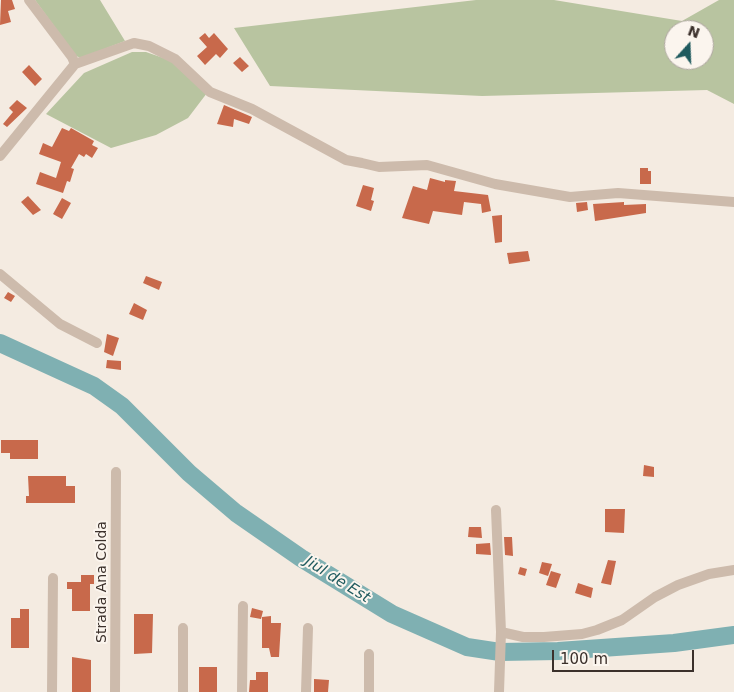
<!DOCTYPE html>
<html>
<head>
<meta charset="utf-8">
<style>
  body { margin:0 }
  #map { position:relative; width:734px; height:692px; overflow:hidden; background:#f4ebe1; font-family:"DejaVu Sans",sans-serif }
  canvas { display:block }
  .north { position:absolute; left:664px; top:20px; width:50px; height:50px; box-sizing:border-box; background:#fbf5ee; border:1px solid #aea6a0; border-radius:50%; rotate:20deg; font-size:14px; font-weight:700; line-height:20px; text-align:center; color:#3b302b }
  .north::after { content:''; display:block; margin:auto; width:18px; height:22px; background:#1f5a5e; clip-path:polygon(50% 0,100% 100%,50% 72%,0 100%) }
  .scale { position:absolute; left:552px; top:650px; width:142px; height:22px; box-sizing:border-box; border:2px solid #3b302b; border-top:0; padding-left:6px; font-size:15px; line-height:18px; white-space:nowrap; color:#3b302b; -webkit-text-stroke:4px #fbf5ee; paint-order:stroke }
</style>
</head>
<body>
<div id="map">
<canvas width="734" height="692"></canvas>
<div class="north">N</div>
<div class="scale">100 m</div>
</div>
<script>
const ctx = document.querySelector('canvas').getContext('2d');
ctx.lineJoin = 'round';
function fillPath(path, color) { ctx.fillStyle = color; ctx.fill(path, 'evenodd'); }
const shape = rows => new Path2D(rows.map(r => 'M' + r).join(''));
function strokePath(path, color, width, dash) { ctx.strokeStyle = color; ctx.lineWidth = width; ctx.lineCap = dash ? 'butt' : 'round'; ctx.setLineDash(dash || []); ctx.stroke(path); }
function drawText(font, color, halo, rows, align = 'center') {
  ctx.font = font + ' "DejaVu Sans",sans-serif'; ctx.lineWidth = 4; ctx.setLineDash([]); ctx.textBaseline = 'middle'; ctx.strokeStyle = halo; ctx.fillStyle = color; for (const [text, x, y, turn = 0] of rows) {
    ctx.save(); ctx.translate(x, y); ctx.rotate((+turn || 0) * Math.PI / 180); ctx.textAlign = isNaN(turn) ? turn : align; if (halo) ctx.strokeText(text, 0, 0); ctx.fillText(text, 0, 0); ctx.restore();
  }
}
fillPath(shape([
  [35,0,100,0,125,41,81,58,76,56],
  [476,0,554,0,682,21,719,0,734,0,734,104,707,90,482,96,270,86,234,28],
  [674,30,704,30,704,60,674,60],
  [132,52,146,52,172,61,207,93,188,118,156,135,111,148,46,114,84,73]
]), '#b8c4a0');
strokePath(shape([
  [0,343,94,386,122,406,189,473,236,513,301,558,392,614,467,647,500,652,558,651,674,643,734,635]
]), '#7fb0b2', 18);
fillPath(shape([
  [1,0,12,0,15,9,8,11,11,22,0,25],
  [205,33,209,38,214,33,228,49,220,58,216,54,205,65,197,56,207,47,199,38],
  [240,57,249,66,242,72,233,63],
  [29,65,42,79,35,86,22,72],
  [17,100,27,108,7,127,3,124,13,112,9,108],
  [224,105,252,117,249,124,234,119,233,127,217,124],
  [62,128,69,131,71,128,94,141,92,145,98,148,92,158,86,154,84,157,79,154,71,168,74,169,70,182,67,181,63,193,36,184,40,172,56,178,61,162,39,154,43,143,52,147],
  [640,168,648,168,648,171,651,171,651,184,640,184],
  [430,178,445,182,445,180,456,181,454,191,488,195,491,211,482,213,481,204,464,202,462,215,433,211,429,224,402,218,413,186,427,190],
  [363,185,374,188,371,200,374,201,371,211,356,206],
  [28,196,41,210,33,215,21,202],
  [62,198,71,203,62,219,53,214],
  [587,202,588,210,577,212,576,203],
  [624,202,624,205,646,204,646,213,595,221,593,204],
  [502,215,502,242,495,243,492,216],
  [528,251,530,261,509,264,507,253],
  [146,276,162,282,159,290,143,283],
  [8,292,15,296,11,302,4,298],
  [134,303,147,310,143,320,129,314],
  [107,334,119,338,113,356,104,352],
  [107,360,121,361,121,370,106,368],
  [1,440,38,440,38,459,10,459,10,453,1,453],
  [644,465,654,467,654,477,643,476],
  [28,476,66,476,66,486,75,486,75,503,26,503,26,496,29,496],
  [605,509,625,509,624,533,605,532],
  [469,527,481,527,482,538,468,537],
  [504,537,512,537,513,556,505,555],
  [490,543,491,555,476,554,476,544],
  [608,560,616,561,611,585,601,583],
  [542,562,552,564,548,576,539,573],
  [520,567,527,569,525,576,518,574],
  [551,571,561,574,556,588,546,585],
  [81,575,94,575,94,584,90,584,90,611,72,611,72,589,67,589,67,582,81,582],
  [578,583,593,588,591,598,575,593],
  [252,608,263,611,261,619,250,617],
  [20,609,29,609,29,648,11,648,11,618,20,618],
  [134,614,153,614,152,653,134,654],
  [271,616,271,623,281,623,279,657,271,657,269,648,262,648,262,617],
  [72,657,91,660,91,692,72,692],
  [199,667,217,667,217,692,199,692],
  [256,672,268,672,268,692,249,692,250,680,256,680],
  [314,679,329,680,328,692,314,692]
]), '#c8694b');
strokePath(shape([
  [75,64,134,43,149,46,175,59,210,92,252,109,346,160,362,163,379,167,427,165,495,184,570,197,618,193,734,202],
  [0,156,75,64,72,57,29,0],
  [0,274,60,324,97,343],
  [496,510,501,632,499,692],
  [501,632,523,637,544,637,582,634,597,630,622,620,655,597,678,585,709,574,734,570],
  [52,692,53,578],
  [115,692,116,472],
  [183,692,183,628],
  [242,692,243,606],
  [306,692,308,628],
  [369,692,369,654]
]), '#cdbbac', 10);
drawText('14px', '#3b302b', '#fbf5ee', [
  ["Strada Ana Colda",102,582,-90]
]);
drawText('italic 15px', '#1f5a5e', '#fbf5ee', [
  ["Jiul de Est",337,580,32]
]);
</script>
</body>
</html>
